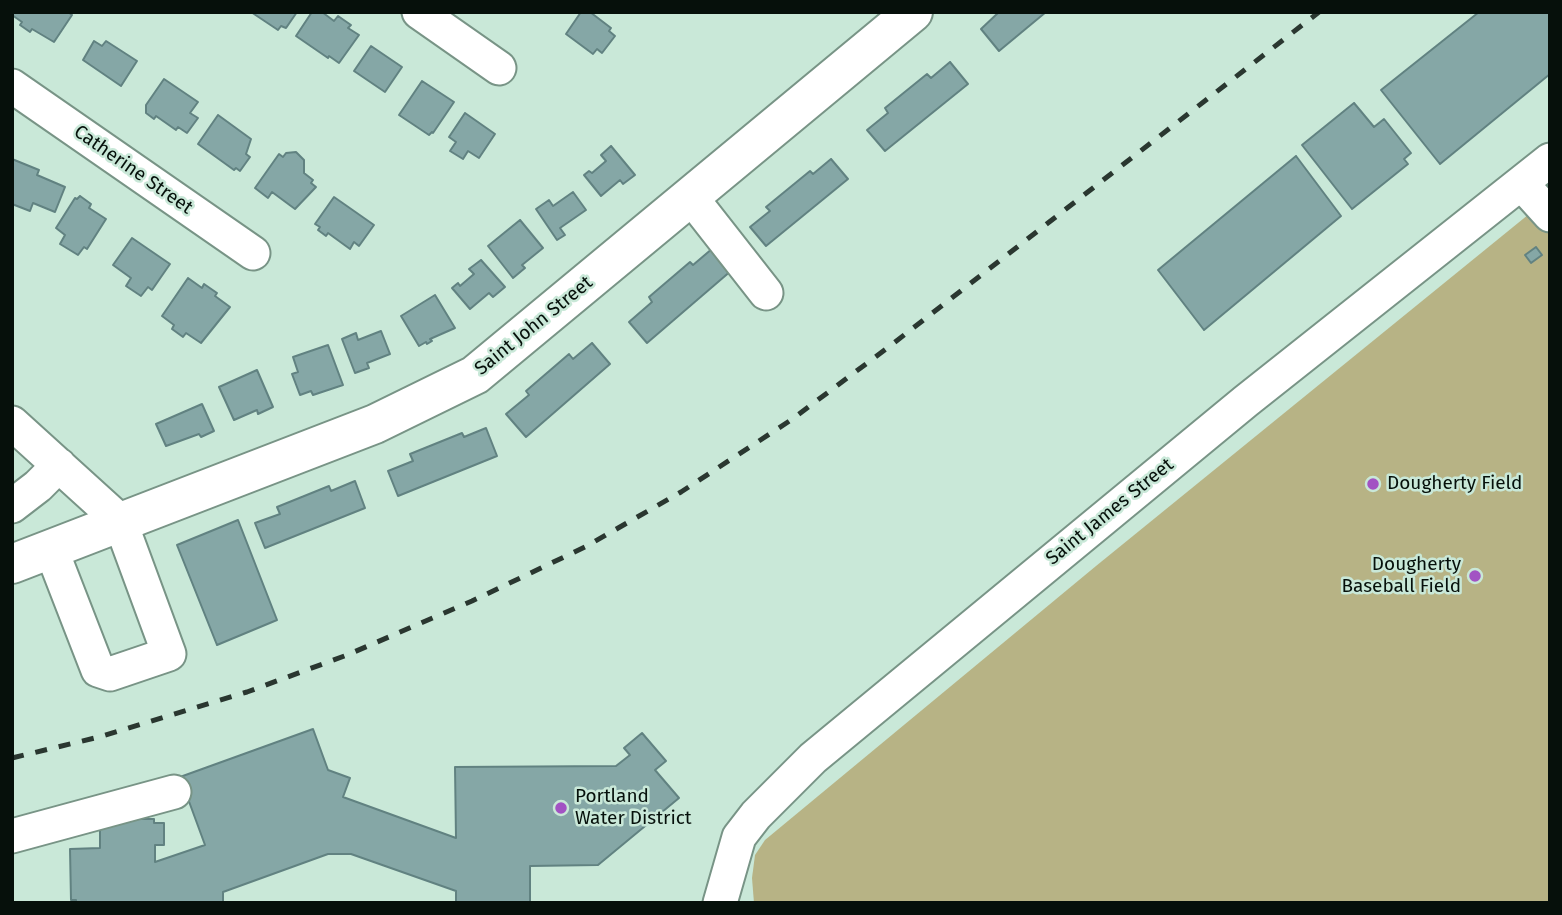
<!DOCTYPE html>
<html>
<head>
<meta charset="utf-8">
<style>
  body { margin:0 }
  #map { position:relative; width:1562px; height:915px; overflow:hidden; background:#c9e8d8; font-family:"Fira Sans",sans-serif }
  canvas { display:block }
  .frame { position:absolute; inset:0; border:14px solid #06100b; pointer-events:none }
</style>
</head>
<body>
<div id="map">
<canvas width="1562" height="915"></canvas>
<div class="frame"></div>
</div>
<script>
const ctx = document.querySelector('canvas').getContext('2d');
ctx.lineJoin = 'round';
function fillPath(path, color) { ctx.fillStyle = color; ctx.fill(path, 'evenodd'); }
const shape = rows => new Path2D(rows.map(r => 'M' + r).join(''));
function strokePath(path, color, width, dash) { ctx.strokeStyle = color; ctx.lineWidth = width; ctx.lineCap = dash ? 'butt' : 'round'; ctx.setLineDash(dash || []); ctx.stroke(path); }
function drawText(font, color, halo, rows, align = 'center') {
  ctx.font = font + ' "Fira Sans",sans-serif'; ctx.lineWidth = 5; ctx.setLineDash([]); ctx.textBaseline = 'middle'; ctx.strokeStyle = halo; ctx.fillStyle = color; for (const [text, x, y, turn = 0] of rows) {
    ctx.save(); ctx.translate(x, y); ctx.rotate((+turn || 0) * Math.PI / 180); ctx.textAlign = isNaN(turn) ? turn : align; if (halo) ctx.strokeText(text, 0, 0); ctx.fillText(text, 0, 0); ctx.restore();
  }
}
fillPath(shape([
  [1550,197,1550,903,754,903,752,878,755,855,765,840,1096,566]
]), '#b7b385');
const building = shape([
  [12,12,68,12,72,15,54,42,32,29,30,32,20,25,22,22,12,15,12,12],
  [251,12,297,12,286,28,281,26,278,30,251,12],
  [312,12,322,12,334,21,338,16,351,25,348,28,359,35,339,63,329,56,328,58,296,36,312,12],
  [581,12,590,12,611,28,609,31,615,36,602,53,597,49,593,54,566,34,581,12],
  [999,12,1046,12,999,51,981,29,999,12],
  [1479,12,1550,12,1550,74,1440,164,1381,90,1479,12],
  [94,41,102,46,106,41,137,61,121,86,83,60,94,41],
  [371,46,402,67,385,92,354,71,371,46],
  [950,62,968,84,885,151,867,130,888,113,885,108,927,74,931,78,950,62],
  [164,79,198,102,190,113,198,118,187,133,178,127,176,130,156,116,154,119,146,113,146,105,164,79],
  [422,81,454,102,433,133,432,132,429,135,399,115,422,81],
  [1354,103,1374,127,1384,119,1411,153,1404,159,1408,164,1352,209,1302,145,1354,103],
  [465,113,495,134,479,158,468,151,463,159,450,151,456,142,449,137,465,113],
  [218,115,251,139,246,154,250,157,240,171,236,168,234,170,198,144,218,115],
  [611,146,635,175,623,184,620,180,601,196,584,175,589,171,592,173,606,161,601,155,611,146],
  [296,152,304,160,304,173,313,180,311,183,316,187,295,209,272,192,268,198,255,188,279,154,283,157,286,153,296,152],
  [1296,156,1341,216,1204,330,1158,270,1296,156],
  [12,159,39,170,37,175,65,187,55,212,33,203,30,211,12,204,12,159],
  [831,159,848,179,766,246,750,227,770,211,766,207,810,171,813,174,831,159],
  [573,192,586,210,560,228,565,235,557,240,536,209,549,200,553,206,573,192],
  [80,196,91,204,89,208,106,219,87,249,84,247,78,255,60,244,65,235,56,228,75,198,77,199,80,196],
  [334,197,374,225,359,246,354,242,350,249,328,233,326,236,318,230,320,227,315,224,334,197],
  [520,220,543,248,522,265,525,268,513,278,488,246,520,220],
  [132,238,170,264,152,290,148,287,141,296,126,286,131,278,113,265,132,238],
  [1536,247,1542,255,1531,263,1525,255,1536,247],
  [713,248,732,270,647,343,629,322,652,302,649,297,690,262,693,265,713,248],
  [481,260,505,287,493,297,489,293,470,309,452,288,458,283,460,286,474,274,469,269,481,260],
  [188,278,202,288,204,284,217,293,215,296,230,307,201,343,186,333,183,337,172,329,174,325,162,316,188,278],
  [435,295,455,328,430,339,432,341,427,344,426,342,419,346,401,316,435,295],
  [381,331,390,354,367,363,369,368,355,373,342,339,356,333,358,340,381,331],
  [592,343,610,364,526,437,506,414,529,395,526,391,569,354,573,359,592,343],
  [328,345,343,385,313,395,311,391,300,395,292,374,298,372,293,357,328,345],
  [257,370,273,407,258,414,257,410,234,420,219,387,257,370],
  [202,404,214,431,201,437,199,434,166,446,156,424,202,404],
  [486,428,497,456,398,496,388,471,413,461,410,454,462,433,464,437,486,428],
  [355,481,365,508,265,548,255,523,280,514,277,507,329,486,331,491,355,481],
  [238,520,277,620,217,645,177,545,238,520],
  [313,729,328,770,350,778,343,797,456,838,455,767,616,766,630,755,624,748,642,733,666,761,655,770,679,798,598,865,530,866,530,903,456,903,456,891,351,854,328,854,223,892,223,903,76,903,76,900,71,900,70,849,100,848,100,819,154,819,154,823,164,823,164,845,155,845,155,862,205,845,180,777,313,729]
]);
fillPath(building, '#85a7a6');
strokePath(building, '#618281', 2);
const minor = shape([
  [419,12,499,68],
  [12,86,253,253],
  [1521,183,1550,215],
  [690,196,766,293],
  [12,423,120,521,169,654,110,674,98,670,51,549],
  [12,506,38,486,59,465],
  [12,836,174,792],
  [720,903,739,837,756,815,813,758,1246,401,1550,160]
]);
const major = shape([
  [12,564,375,424,475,375,913,12]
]);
strokePath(minor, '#789486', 37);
strokePath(major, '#789486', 42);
strokePath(minor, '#fff', 33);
strokePath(major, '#fff', 38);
strokePath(shape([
  [12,758,99,737,247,692,347,655,472,601,585,547,681,492,791,420,890,346,1319,12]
]), '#2a3730', 5, [12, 12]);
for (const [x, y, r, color] of [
  [1373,484,7,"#a253c3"],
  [1475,576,7,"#a253c3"],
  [561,808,7,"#a253c3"]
]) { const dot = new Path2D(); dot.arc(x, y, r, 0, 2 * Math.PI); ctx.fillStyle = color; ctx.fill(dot); strokePath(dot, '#c9e8d8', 2.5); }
drawText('19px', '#06100b', '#c9e8d8', [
  ["Catherine Street",133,170,35],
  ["Saint John Street",534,326,-39],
  ["Saint James Street",1110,512,-39]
]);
drawText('19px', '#06100b', '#c9e8d8', [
  ["Dougherty Field",1387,484],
  ["Dougherty",1461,565,"right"],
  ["Baseball Field",1461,587,"right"],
  ["Portland",575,797],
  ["Water District",575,819]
], 'left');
</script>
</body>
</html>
